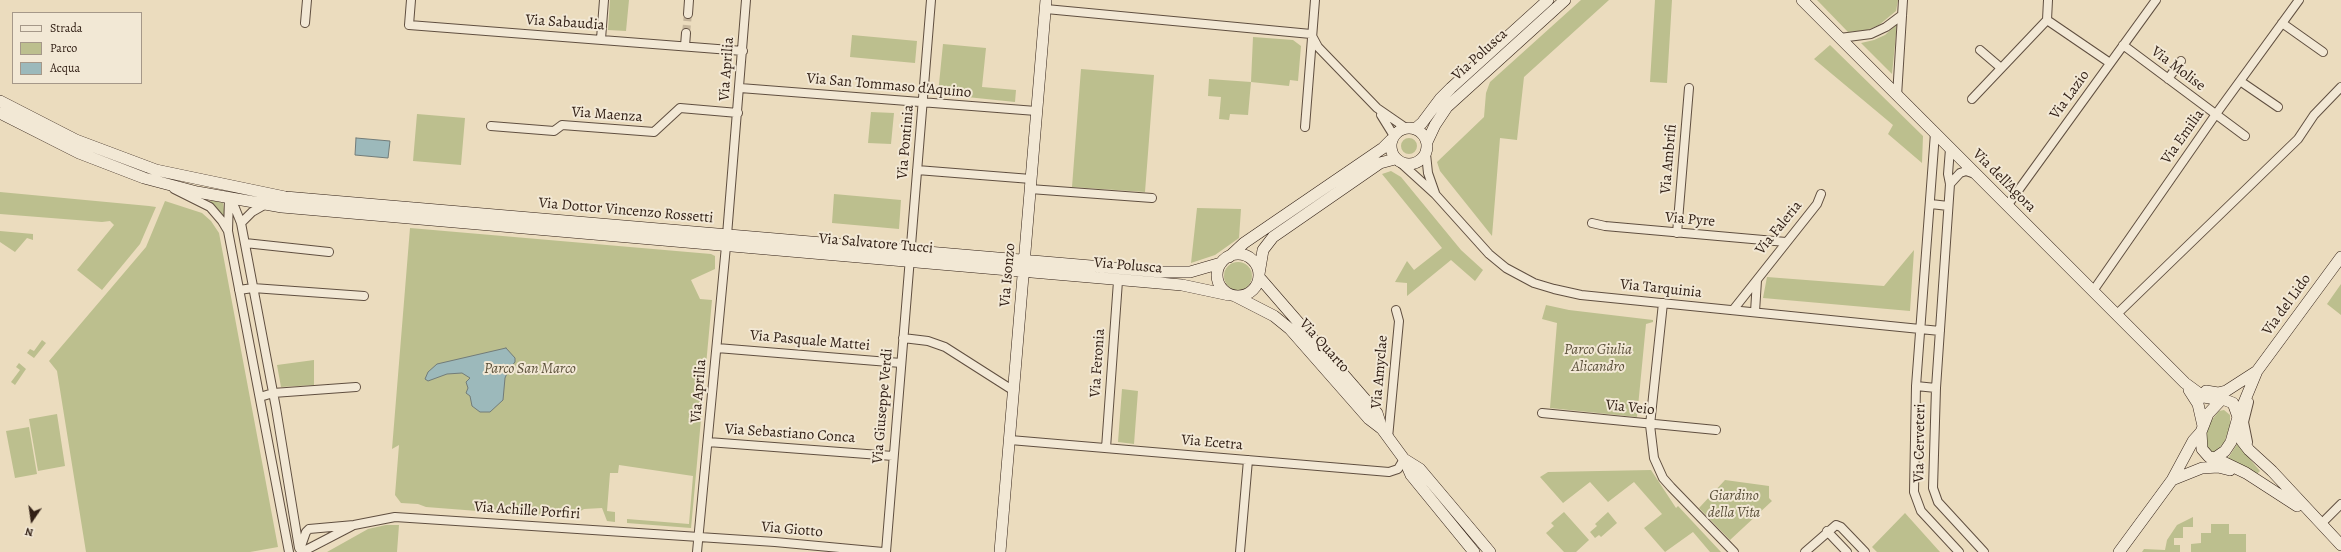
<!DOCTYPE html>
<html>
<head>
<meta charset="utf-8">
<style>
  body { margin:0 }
  #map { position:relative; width:2341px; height:552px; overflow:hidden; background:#ebdcbe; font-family:Alegreya,serif }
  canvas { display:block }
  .legend { position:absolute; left:12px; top:12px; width:130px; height:72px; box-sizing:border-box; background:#f2e8d5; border:1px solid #a59889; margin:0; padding:5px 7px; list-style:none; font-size:12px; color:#322016 }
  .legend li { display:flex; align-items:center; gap:8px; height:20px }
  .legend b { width:20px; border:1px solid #a59889 }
  .north { position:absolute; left:12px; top:500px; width:40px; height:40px; -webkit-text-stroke:3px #f2e8d5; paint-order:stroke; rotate:193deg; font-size:11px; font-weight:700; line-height:16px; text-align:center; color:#322016 }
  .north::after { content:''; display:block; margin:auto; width:14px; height:18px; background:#322016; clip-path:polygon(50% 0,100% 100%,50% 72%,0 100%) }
</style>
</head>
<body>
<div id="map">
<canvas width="2341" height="552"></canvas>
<ul class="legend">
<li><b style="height:5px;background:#f2e8d5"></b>Strada</li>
<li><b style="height:11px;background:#bcbf8e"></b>Parco</li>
<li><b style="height:11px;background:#9cb9bb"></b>Acqua</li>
</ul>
<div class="north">N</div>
</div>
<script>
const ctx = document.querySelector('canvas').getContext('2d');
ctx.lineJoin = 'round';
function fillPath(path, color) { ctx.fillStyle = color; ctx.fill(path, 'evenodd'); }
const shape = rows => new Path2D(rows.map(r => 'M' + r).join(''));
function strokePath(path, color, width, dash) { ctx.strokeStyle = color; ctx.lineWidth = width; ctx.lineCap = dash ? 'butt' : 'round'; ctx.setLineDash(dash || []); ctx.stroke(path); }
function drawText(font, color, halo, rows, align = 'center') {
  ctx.font = font + ' Alegreya,serif'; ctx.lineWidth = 4; ctx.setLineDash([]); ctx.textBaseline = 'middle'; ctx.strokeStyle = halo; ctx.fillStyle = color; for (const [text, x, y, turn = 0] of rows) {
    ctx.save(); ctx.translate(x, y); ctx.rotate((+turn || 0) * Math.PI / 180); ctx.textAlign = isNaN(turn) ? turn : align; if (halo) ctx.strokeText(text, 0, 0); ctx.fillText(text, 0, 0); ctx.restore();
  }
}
fillPath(shape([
  [610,0,629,0,626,31,608,30],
  [1581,0,1609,0,1524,77,1517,140,1500,138,1492,236,1440,171,1437,162,1484,117,1486,93,1490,82],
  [1655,0,1672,0,1667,83,1650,82],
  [1817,0,1898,0,1896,11,1879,25,1867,30,1848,32],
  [1897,24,1892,74,1861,43,1874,40,1885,35],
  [852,35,917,41,915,63,850,57],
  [1253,37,1293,40,1301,46,1298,81,1290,80,1289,86,1251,82,1248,115,1230,114,1229,120,1219,119,1221,97,1208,96,1209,79,1251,82],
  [943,44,986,48,982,87,1016,90,1015,102,938,94],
  [1830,45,1923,136,1922,163,1888,134,1893,125,1814,59],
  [1081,69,1154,75,1145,192,1072,187],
  [871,112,894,113,891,144,868,143],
  [417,114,465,118,461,165,413,161],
  '1401 146a8 8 0 1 1 16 0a8 8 0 1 1-16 0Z',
  [1391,171,1401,177,1461,250,1483,270,1475,281,1451,260,1407,296,1407,283,1395,282,1407,261,1414,270,1442,248,1382,174],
  [0,192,149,206,156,207,140,244,102,290,77,270,114,225,110,221,102,222,0,214],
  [834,194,901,200,899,229,832,223],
  [211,200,223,203,225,217,210,204],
  [165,201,202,213,211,221,219,233,278,547,250,552,86,552,57,371,49,361,146,247],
  [1197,208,1241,209,1239,238,1215,255,1191,263],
  [410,228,711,254,715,256,715,269,691,280,700,299,712,300,691,528,627,523,627,519,689,524,693,476,619,465,618,473,610,473,607,511,615,512,615,522,607,521,602,508,584,509,568,518,426,507,418,504,401,503,395,495,399,445,392,449],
  [0,231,33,234,33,240,27,238,15,252,0,242],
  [1914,250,1910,311,1763,298,1767,277,1884,286],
  '1224 276a14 14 0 1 1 28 0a14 14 0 1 1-28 0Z',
  [2341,284,2341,315,2327,304],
  [1546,305,1569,310,1653,320,1653,322,1646,324,1637,417,1550,408,1557,323,1542,319],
  [42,340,46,343,34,358,27,353,30,349,34,351],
  [314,360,314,385,281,387,277,365],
  [19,363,26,369,15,385,11,382,20,370,16,367],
  [1122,389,1138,391,1134,444,1118,442],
  [2224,410,2230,415,2230,426,2224,443,2214,453,2204,446,2207,426,2219,411],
  [57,414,65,466,38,471,29,419],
  [29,427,37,474,15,478,6,431],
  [2237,444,2260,471,2256,475,2227,460],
  [1651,470,1676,508,1678,506,1721,552,1710,552,1693,532,1665,552,1644,528,1662,514,1634,482,1608,502,1590,482,1563,503,1540,477,1548,472],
  [1725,480,1769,486,1769,498,1772,501,1730,540,1699,508],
  [1564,512,1589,540,1576,552,1564,552,1546,533,1554,526,1551,523],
  [1608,512,1617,523,1601,537,1599,535,1595,538,1590,532,1597,526,1595,524],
  [1905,513,1940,552,1877,552,1872,547],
  [2193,517,2193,527,2183,527,2183,538,2174,538,2174,545,2180,545,2180,552,2142,552,2144,549,2165,550,2167,540,2177,525],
  [2211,524,2229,524,2229,534,2246,534,2246,552,2191,552,2191,544,2201,543,2201,533,2211,533],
  [386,525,399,525,397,552,327,552,368,529]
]), '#bcbf8e');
const water = shape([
  [356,138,390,141,388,158,355,155,356,138],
  [506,348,515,358,515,362,509,369,505,378,503,400,490,412,480,412,472,406,470,396,466,393,468,388,466,382,470,378,462,373,447,374,428,381,425,379,428,372,437,364,506,348]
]);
fillPath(water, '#9cb9bb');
strokePath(water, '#727c79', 1);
strokePath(shape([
  [686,33,688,14]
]), '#c6b69c', 8, [8, 4]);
const street = shape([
  [411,0,409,25,743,51],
  [2048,0,2047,20,2110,63],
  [1046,9,1311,34],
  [688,14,689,0],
  [305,23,307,0],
  [2282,23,2323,52],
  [1311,34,1318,47,1377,108,1406,128],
  [1840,38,1871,34,1886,27,1902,15],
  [601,39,604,0],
  [2123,45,2245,136],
  [685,46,686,33],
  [1980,50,2001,68],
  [2168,79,2181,61],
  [2240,81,2278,107],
  [740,88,1036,111],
  [1897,96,1903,0],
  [1972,99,2047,20],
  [1381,115,1394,136],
  [491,126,554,131,562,125,654,132,680,108,738,113],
  [1305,127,1315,0],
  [1935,133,1916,386,1914,492,1921,511,1959,552],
  [1950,149,1948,174,1950,184,1936,388,1933,488,1938,502,1984,552],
  [1426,154,1428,173,1435,193],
  [1402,164,1435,194,1489,254,1506,268,1534,283,1554,289,1581,295,1940,331],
  [917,170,1031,179],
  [1950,184,1960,173,1966,171,1975,174],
  [174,189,210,207,222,221,228,231,289,552],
  [1030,189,1152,198],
  [229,198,233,203,241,223,276,408,299,548],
  [1931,204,1948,206],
  [2007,206,2156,0],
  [241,223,252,212,266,204],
  [1592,223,1605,226,1786,242],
  [228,231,229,198],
  [1677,233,1689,88],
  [727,235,746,0],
  [245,243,329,252],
  [239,290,253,288,364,296],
  [2093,291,2216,114,2299,0],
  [1663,303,1650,425,1654,458,1663,478,1671,487,1734,552],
  [1733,310,1817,204,1821,194],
  [1755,312,1757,280],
  [2116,315,2298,139,2314,115,2341,87],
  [903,338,928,341,945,347,1014,391],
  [717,348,901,363],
  [1916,386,1936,388],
  [260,397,273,393,356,387],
  [1542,413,1716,430],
  [1388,438,1399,321,1396,310],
  [1010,440,1389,472,1398,469,1404,459],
  [708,442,893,456],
  [2248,442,2244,422,2249,402],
  [1106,448,1118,281],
  [2321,524,2341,504],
  [1827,531,1847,552],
  [300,549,306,532,309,529,354,525,395,517,775,542,883,552],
  [302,552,352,526],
  [697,552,726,246],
  [886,552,931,0],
  [1240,552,1248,460],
  [1805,552,1836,525,1841,527,1865,552]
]);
const secondary = shape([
  [1802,0,2185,383,2204,397,2221,400],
  [0,101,76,140,156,170,285,197,1161,272,1190,272,1221,263],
  [0,113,79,153,144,178,197,192,282,207,1182,285,1229,295],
  '1391 146a18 18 0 1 1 36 0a18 18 0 1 1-36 0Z',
  [1415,129,1422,123,1440,99,1451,88,1548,0],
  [1427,142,1435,125,1447,107,1565,0],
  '1217 275a21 21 0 1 1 42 0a21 21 0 1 1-42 0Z',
  [1229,257,1244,243,1383,148,1391,140],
  [1259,274,1263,250,1273,237,1380,163,1395,159],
  [1259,277,1377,413,1382,429],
  [1235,296,1274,316,1290,329,1369,419,1382,429,1404,459,1411,475,1474,552],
  [2189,390,2198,404,2203,426],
  [2206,391,2218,393,2226,391,2257,371,2341,257],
  [2221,400,2225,400,2233,403,2238,417,2231,442,2225,451,2215,458,2209,457,2202,449,2201,432,2208,414,2221,400],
  [2238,417,2257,371],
  [2237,423,2242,441,2249,450,2272,471,2341,545],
  [2215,458,2246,473,2297,506],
  [1404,459,1420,469,1490,552],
  [2172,480,2202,468,2218,467,2230,470],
  [1000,552,1046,0],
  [2119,552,2172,480,2193,441,2201,432]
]);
strokePath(street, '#604f40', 10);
strokePath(secondary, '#322016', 12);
strokePath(street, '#f2e8d5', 8);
strokePath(secondary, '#f2e8d5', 11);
drawText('15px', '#322016', '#f2e8d5', [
  ["Via Sabaudia",565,23,4],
  ["Via Polusca",1480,55,-42],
  ["Via Aprilia",727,69,-86],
  ["Via Molise",2178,69,37],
  ["Via San Tommaso d'Aquino",889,86,5],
  ["Via Lazio",2070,95,-54],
  ["Via Maenza",607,115,4],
  ["Via Emilia",2183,137,-55],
  ["Via Pontinia",906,142,-85],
  ["Via Ambrifi",1669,159,-85],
  ["Via dell'Agora",2004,181,45],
  ["Via Dottor Vincenzo Rossetti",626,211,5],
  ["Via Pyre",1690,220,5],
  ["Via Faleria",1779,228,-51],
  ["Via Salvatore Tucci",876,244,5],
  ["Via Polusca",1128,266,5],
  ["Via Isonzo",1008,275,-85],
  ["Via Tarquinia",1661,289,6],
  ["Via del Lido",2287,305,-54],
  ["Via Pasquale Mattei",810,341,5],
  ["Via Quarto",1324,346,48],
  ["Via Feronia",1098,363,-86],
  ["Via Amyclae",1380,372,-85],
  ["Via Aprilia",699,391,-85],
  ["Via Giuseppe Verdi",883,406,-85],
  ["Via Veio",1630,408,6],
  ["Via Sebastiano Conca",790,434,4],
  ["Via Ecetra",1212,443,5],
  ["Via Cerveteri",1920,443,-89],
  ["Via Achille Porfiri",527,511,4],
  ["Via Giotto",792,530,5]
]);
drawText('italic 15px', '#5b503a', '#f2e8d5', [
  ["Parco Giulia",1598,350],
  ["Alicandro",1598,367],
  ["Parco San Marco",530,369],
  ["Giardino",1734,496],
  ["della Vita",1734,513]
]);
</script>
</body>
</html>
